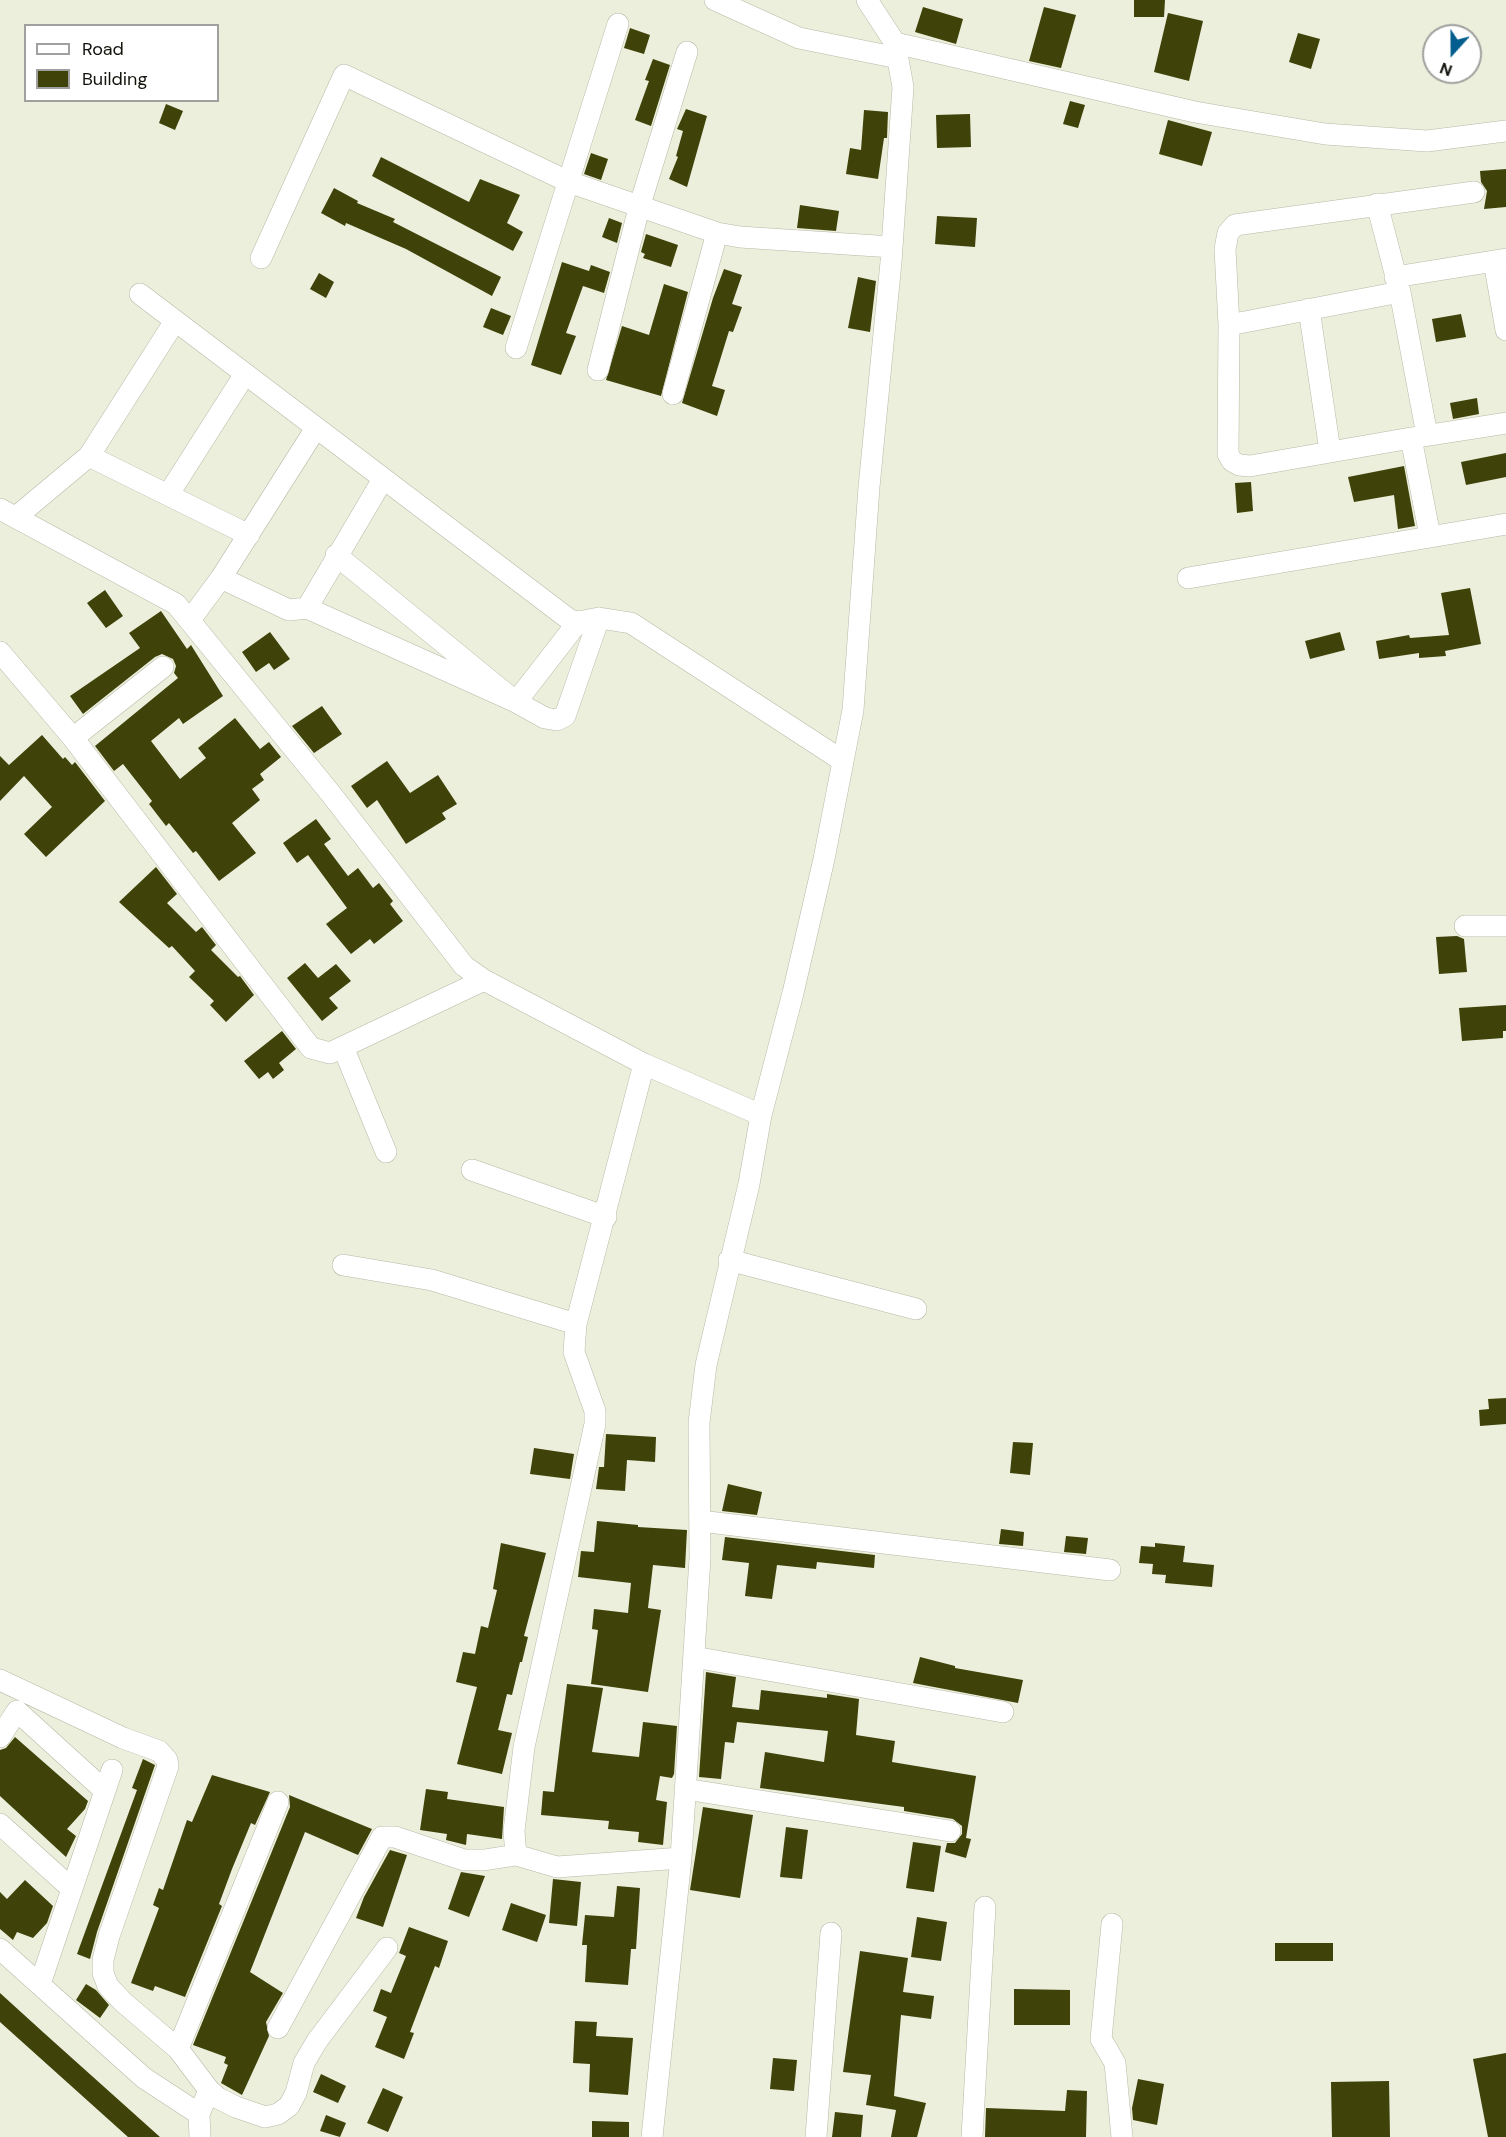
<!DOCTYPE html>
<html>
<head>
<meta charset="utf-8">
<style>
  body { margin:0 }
  #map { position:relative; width:1506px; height:2137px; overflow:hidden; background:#ecefdb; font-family:"DM Sans",sans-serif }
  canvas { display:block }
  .legend { position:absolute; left:24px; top:24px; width:195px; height:78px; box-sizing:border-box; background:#fff; border:2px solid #a0a19e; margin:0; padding:8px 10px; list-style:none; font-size:18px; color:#12130c }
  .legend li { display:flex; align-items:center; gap:12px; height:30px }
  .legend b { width:30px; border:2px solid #a0a19e }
  .north { position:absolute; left:1422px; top:24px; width:60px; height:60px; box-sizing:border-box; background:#fff; border:2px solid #a0a19e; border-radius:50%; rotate:201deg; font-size:16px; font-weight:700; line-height:24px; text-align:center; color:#12130c }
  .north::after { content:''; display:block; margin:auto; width:21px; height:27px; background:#015d8e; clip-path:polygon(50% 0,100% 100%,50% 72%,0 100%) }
</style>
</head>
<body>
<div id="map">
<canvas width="1506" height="2137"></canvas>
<ul class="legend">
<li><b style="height:8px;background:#fff"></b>Road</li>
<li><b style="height:16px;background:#3f4209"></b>Building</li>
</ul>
<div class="north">N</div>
</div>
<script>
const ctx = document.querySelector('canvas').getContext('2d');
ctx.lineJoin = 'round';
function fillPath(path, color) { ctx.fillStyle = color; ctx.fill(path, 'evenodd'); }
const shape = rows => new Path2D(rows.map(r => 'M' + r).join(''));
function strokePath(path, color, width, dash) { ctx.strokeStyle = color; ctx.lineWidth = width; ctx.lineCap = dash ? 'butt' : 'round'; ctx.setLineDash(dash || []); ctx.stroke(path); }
fillPath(shape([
  [1134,0,1165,0,1164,17,1134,17],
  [923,7,963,19,956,44,915,32],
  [1044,7,1076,15,1061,68,1029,61],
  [1168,13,1203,21,1189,81,1154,72],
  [630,28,650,35,644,54,624,48],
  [1298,33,1320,39,1311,69,1289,62],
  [653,59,670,65,651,126,635,120,649,81,645,80],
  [1070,101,1085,105,1078,128,1063,124],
  [166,104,183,111,175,130,159,123],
  [686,109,707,116,687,187,669,179,678,157,676,156,683,131,677,129],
  [864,110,888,112,887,138,884,138,878,179,846,174,850,148,861,150],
  [970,114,971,147,937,148,936,115],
  [1168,120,1212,132,1202,166,1159,154],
  [591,153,608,159,601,180,584,174],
  [381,157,469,202,480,179,520,195,507,223,523,232,513,251,372,176],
  [1506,169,1506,207,1484,209,1487,191,1481,182,1480,171],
  [334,188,358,201,357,203,395,219,393,222,501,277,492,296,406,249,346,223,345,226,321,213],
  [800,205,839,211,836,231,797,228],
  [937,216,977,218,975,247,935,244],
  [609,218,622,223,617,243,602,237],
  [646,234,678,245,671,267,643,258,645,254,641,252],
  [562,262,589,271,591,265,610,272,604,293,583,286,566,333,576,336,561,375,531,365],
  [724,269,742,275,732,304,742,307,733,332,729,331,712,386,725,390,717,416,682,403,713,298],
  [319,273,334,282,326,298,310,289],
  [858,277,876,281,870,332,848,328],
  [664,284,688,292,661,396,606,380,622,326,649,335],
  [491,308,511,316,503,335,483,327],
  [1461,314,1466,337,1436,342,1432,319],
  [1477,398,1479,414,1453,419,1450,403],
  [1506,453,1506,477,1466,485,1461,462],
  [1404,466,1415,526,1398,529,1394,495,1354,502,1348,477],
  [1251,482,1253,511,1237,513,1235,483],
  [1470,588,1481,644,1445,651,1446,656,1419,658,1419,653,1379,659,1376,641,1409,635,1410,638,1449,635,1441,593],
  [105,590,123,616,106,628,87,603],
  [161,611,187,649,191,645,223,696,183,724,179,718,151,741,180,779,206,758,198,748,235,718,260,749,269,742,281,757,260,774,264,780,252,789,260,800,232,823,256,853,219,881,196,851,193,853,169,823,166,826,149,804,152,801,123,764,114,771,95,746,178,678,174,673,176,666,173,659,162,654,155,657,83,714,70,696,140,648,129,633],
  [270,632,290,659,274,670,269,663,256,672,242,652],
  [1340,632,1345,650,1310,659,1305,641],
  [322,706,342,734,314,753,292,726],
  [42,735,63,759,65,757,72,765,75,762,105,801,46,857,24,834,52,807,24,776,0,801,0,756,9,765],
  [387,761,410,793,438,775,457,804,442,813,446,819,406,844,377,800,367,808,351,786],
  [316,819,331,839,324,844,348,876,358,868,373,888,379,883,393,901,390,904,403,921,374,944,370,939,351,954,326,924,347,908,308,855,297,863,283,843],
  [156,867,177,894,167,903,196,932,202,927,216,945,211,950,238,977,240,976,254,995,226,1022,210,1005,214,1001,189,977,195,971,172,946,169,948,119,902],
  [1457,936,1464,939,1467,972,1439,974,1436,937],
  [305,963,318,978,336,964,351,981,329,998,338,1008,322,1021,287,978],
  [1506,1005,1506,1031,1503,1031,1503,1038,1462,1041,1459,1008],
  [282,1031,296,1049,279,1063,284,1070,273,1079,268,1072,259,1079,244,1061],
  [1506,1398,1506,1424,1480,1426,1479,1410,1489,1409,1488,1399],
  [606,1434,656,1437,655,1462,627,1460,625,1491,596,1489,599,1467,604,1467],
  [1013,1442,1033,1443,1030,1475,1010,1473],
  [534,1448,574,1454,570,1479,530,1474],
  [728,1484,762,1492,757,1515,722,1511],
  [597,1521,638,1525,638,1527,687,1530,685,1568,653,1565,648,1608,661,1610,648,1692,591,1684,598,1630,592,1629,594,1609,628,1613,631,1583,578,1577,581,1551,594,1552],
  [1001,1529,1024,1532,1023,1546,999,1544],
  [1066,1536,1088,1538,1086,1554,1064,1552],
  [725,1537,875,1555,874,1568,817,1562,816,1569,777,1565,772,1599,745,1596,749,1563,722,1560],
  [501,1543,546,1553,524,1636,528,1637,522,1662,520,1662,512,1695,507,1694,498,1730,512,1733,502,1774,457,1764,477,1687,456,1682,463,1652,475,1654,481,1626,488,1628,497,1590,493,1589],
  [1155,1543,1185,1546,1183,1562,1214,1565,1212,1587,1165,1583,1166,1575,1152,1574,1153,1564,1139,1563,1141,1546,1155,1547],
  [920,1657,955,1666,955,1668,1023,1680,1018,1703,913,1683],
  [706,1672,736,1677,732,1707,759,1710,761,1690,827,1698,827,1694,859,1699,856,1735,895,1741,892,1762,976,1776,966,1838,971,1839,966,1858,945,1852,947,1843,955,1843,962,1834,962,1826,953,1819,904,1811,904,1807,760,1788,765,1752,824,1762,828,1731,737,1722,734,1743,725,1742,721,1779,699,1777],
  [567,1684,603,1688,592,1752,639,1757,643,1722,677,1726,674,1774,672,1778,660,1776,656,1800,667,1802,663,1845,638,1842,639,1832,608,1829,609,1821,541,1815,543,1791,554,1792],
  [15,1737,88,1801,85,1809,67,1829,76,1836,66,1857,0,1796,0,1750,6,1748],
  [143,1759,155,1765,97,1932,90,1959,77,1954,137,1790,132,1788],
  [212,1775,270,1792,255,1825,251,1823,232,1869,219,1904,222,1906,185,1997,155,1986,153,1991,131,1983,159,1908,153,1905,159,1888,163,1890,187,1820,192,1822],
  [426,1789,448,1792,447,1799,504,1807,502,1839,467,1834,466,1845,446,1840,447,1834,420,1830],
  [289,1795,372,1829,358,1855,305,1832,250,1972,283,1993,266,2022,269,2036,242,2095,221,2083,228,2065,224,2063,226,2057,193,2045,290,1807],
  [703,1807,753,1815,740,1898,690,1890],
  [786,1827,808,1830,802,1879,780,1877],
  [913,1842,941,1846,934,1892,906,1888],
  [390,1850,407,1855,383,1927,356,1918,364,1897],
  [461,1872,485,1876,469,1917,448,1909],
  [553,1879,581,1882,577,1926,549,1923],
  [25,1880,53,1906,47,1923,33,1938,17,1932,13,1940,0,1929,0,1892,7,1899],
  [617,1886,640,1888,636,1949,631,1949,628,1985,585,1982,587,1945,582,1945,585,1915,614,1917],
  [511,1903,546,1915,537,1942,502,1930],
  [917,1917,947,1922,941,1961,911,1957],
  [409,1927,448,1941,439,1968,435,1966,410,2032,414,2033,404,2059,375,2047,387,2017,373,2011,381,1989,391,1993,406,1956,399,1953],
  [1275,1943,1333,1943,1333,1961,1275,1961],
  [860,1951,908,1958,903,1992,934,1996,931,2019,901,2015,894,2096,926,2103,917,2137,891,2137,896,2110,866,2105,871,2075,843,2072],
  [86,1984,96,1990,109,2005,100,2018,76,2000],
  [1014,1989,1070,1990,1070,2025,1014,2025],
  [0,1993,44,2033,160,2137,128,2137,0,2022],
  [575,2021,597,2022,596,2036,633,2038,628,2095,589,2092,590,2064,573,2063],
  [1506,2053,1506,2137,1488,2137,1473,2059],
  [773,2058,797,2060,794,2091,770,2089],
  [321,2074,346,2086,338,2103,313,2092],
  [1138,2079,1164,2084,1157,2125,1133,2120,1132,2108],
  [1389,2081,1390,2137,1332,2137,1331,2082],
  [383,2088,403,2097,388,2132,367,2123],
  [1067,2090,1087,2091,1086,2137,985,2137,986,2108,1065,2111],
  [835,2112,863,2115,861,2137,832,2137],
  [326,2115,346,2123,340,2137,320,2131],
  [592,2121,629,2122,629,2137,592,2137]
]), '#3f4209');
const minor = shape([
  [715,0,799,38,898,58],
  [867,0,895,43,1195,112,1325,134,1427,141,1506,131],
  [1377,204,1400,292,1427,435],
  [261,258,344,75,569,182,717,233,740,237,892,247],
  [1494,261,1506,330],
  [1395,277,1506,259],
  [140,294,570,620,578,622,599,618,631,623,843,761],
  [1309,309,1330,451],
  [1229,325,1400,292],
  [516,348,618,24],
  [598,370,639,208,687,52],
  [673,394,717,233],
  [1411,438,1250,466,1239,465,1232,461,1228,454,1229,325,1225,249,1228,233,1235,225,1249,223,1474,192],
  [89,456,249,535],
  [168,495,245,374],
  [0,509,176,604,331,794,464,966,484,980,644,1064,761,1115],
  [16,517,89,456,175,321],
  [1430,536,1411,438,1506,423],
  [336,555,516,702,578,622],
  [221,578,289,610,307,608,516,702,545,718,557,720,565,716,599,618],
  [1188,578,1506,524],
  [307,608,383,479],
  [190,620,221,578,316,428],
  [0,652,73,738,311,1048,330,1053,484,980],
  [73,738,163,667],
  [1465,926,1506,926],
  [343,1047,386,1152],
  [644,1064,576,1324,574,1352,595,1411,595,1424,524,1747,514,1831,516,1855,557,1867,681,1858],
  [472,1170,606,1217],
  [729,1260,916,1309],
  [343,1265,432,1280,576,1324],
  [700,1521,1110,1570],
  [694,1657,1003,1712],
  [0,1680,123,1738,159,1751,167,1760,168,1766,109,1936,103,1960,103,1973,108,1986,123,2002,178,2049,209,2090,199,2114,200,2137],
  [0,1737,17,1711,104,1790],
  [685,1789,950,1831],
  [0,1824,72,1889],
  [1112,1924,1101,2039,1115,2063,1122,2137],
  [0,1949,144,2078,199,2114],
  [40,1984,112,1770],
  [278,2028,382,1837,395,1837,464,1860,484,1860,516,1855],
  [178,2049,278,1802],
  [209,2090,218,2098,236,2107,265,2117,278,2114,289,2106,296,2093,304,2063,317,2041,387,1948],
  [652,2137,681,1858,700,1558,699,1423,706,1365,749,1184,761,1115,793,993,824,859,853,710,869,487,891,262,903,87,895,43],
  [816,2137,831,1933],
  [972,2137,985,1907]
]);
strokePath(minor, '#b6b9a6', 22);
strokePath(minor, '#fff', 21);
</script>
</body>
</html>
